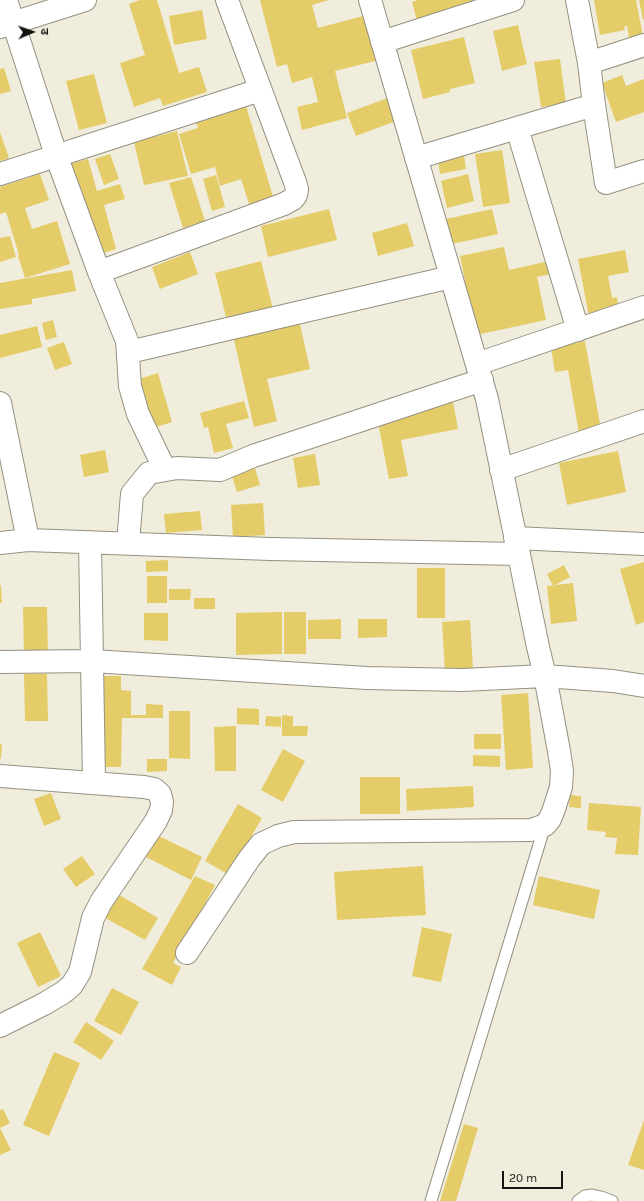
<!DOCTYPE html>
<html>
<head>
<meta charset="utf-8">
<style>
  body { margin:0 }
  #map { position:relative; width:644px; height:1201px; overflow:hidden; background:#f1eddc; font-family:Karla,"Noto Sans Devanagari",sans-serif }
  canvas { display:block }
  .north { position:absolute; left:12px; top:12px; width:40px; height:40px; -webkit-text-stroke:3px #f1eddc; paint-order:stroke; rotate:88deg; font-size:11px; font-weight:700; line-height:16px; text-align:center; color:#16140e }
  .north::after { content:''; display:block; margin:auto; width:14px; height:18px; background:#16140e; clip-path:polygon(50% 0,100% 100%,50% 72%,0 100%) }
  .scale { position:absolute; left:502px; top:1171px; width:61px; height:18px; box-sizing:border-box; border:2px solid #16140e; border-top:0; padding-left:5px; font-size:12px; line-height:14px; white-space:nowrap; color:#16140e; -webkit-text-stroke:3px #f1eddc; paint-order:stroke }
</style>
</head>
<body>
<div id="map">
<canvas width="644" height="1201"></canvas>
<div class="north">उ</div>
<div class="scale">20 m</div>
</div>
<script>
const ctx = document.querySelector('canvas').getContext('2d');
ctx.lineJoin = 'round';
function fillPath(path, color) { ctx.fillStyle = color; ctx.fill(path, 'evenodd'); }
const shape = rows => new Path2D(rows.map(r => 'M' + r).join(''));
function strokePath(path, color, width, dash) { ctx.strokeStyle = color; ctx.lineWidth = width; ctx.lineCap = dash ? 'butt' : 'round'; ctx.setLineDash(dash || []); ctx.stroke(path); }
fillPath(shape([
  [140,0,157,0,179,73,199,67,207,92,163,106,160,98,134,107,120,63,145,55,129,4],
  [260,0,329,0,312,5,318,28,367,15,379,60,335,71,347,118,302,130,297,107,318,102,312,77,292,83,287,64,277,67],
  [418,0,478,0,418,25,412,2],
  [594,0,636,0,644,41,630,43,627,26,624,27,625,30,600,35],
  [639,0,644,0,644,19,643,20],
  [202,10,207,39,174,45,169,16],
  [518,25,527,64,502,71,493,31],
  [464,37,475,83,450,89,450,92,423,99,411,50],
  [560,59,566,104,541,107,534,62],
  [4,68,11,91,0,94,0,69],
  [94,74,107,123,79,130,66,81],
  [622,75,626,86,644,79,644,112,616,122,602,83],
  [393,96,401,119,356,136,347,113],
  [246,106,274,200,250,207,241,179,220,186,215,167,191,174,179,134,198,128,196,121],
  [177,131,188,176,144,185,134,142],
  [0,132,9,158,0,161],
  [502,150,510,203,483,207,475,154],
  [110,154,119,179,104,185,95,159],
  [464,155,466,169,440,174,438,159],
  [88,159,97,191,120,184,125,199,104,205,116,249,94,256,68,164],
  [40,174,49,200,25,208,32,229,57,221,70,264,25,278,18,256,19,255,6,212,0,214,0,187],
  [468,174,474,201,447,208,441,181],
  [216,175,225,207,212,211,203,179],
  [191,177,205,221,183,228,169,183],
  [329,209,337,240,268,257,261,226],
  [492,209,498,234,452,244,446,219],
  [407,223,414,246,378,256,372,233],
  [10,236,16,257,0,262,0,238],
  [504,247,509,270,549,261,551,274,537,277,546,320,476,335,460,256],
  [625,250,629,272,608,276,612,298,617,297,619,311,589,317,578,259],
  [190,252,198,274,160,289,152,267],
  [261,261,273,309,227,321,215,273],
  [72,270,76,291,32,299,32,304,0,309,0,283],
  [53,320,57,337,46,340,42,323],
  [299,320,310,369,267,379,277,421,254,427,233,336],
  [37,326,42,347,0,358,0,335],
  [585,341,602,435,580,439,568,370,555,372,551,348],
  [64,342,72,364,55,370,47,348],
  [158,373,172,422,147,430,133,381],
  [244,401,249,418,226,424,233,448,214,453,208,427,204,428,200,413],
  [453,402,458,429,401,440,408,476,389,479,377,417],
  [105,450,109,472,84,477,80,455],
  [618,451,626,492,567,505,559,463],
  [315,454,320,485,298,488,293,458],
  [254,465,260,485,237,492,231,473],
  [263,503,265,535,233,537,231,505],
  [200,511,202,530,166,533,164,514],
  [168,560,168,571,146,572,146,561],
  [644,562,644,622,636,625,620,569],
  [564,565,570,577,553,586,547,574],
  [417,568,445,568,445,618,417,618],
  [147,576,167,576,167,603,147,603],
  [573,583,577,621,551,624,547,586],
  [0,585,1,585,2,603,0,603],
  [169,589,191,589,190,600,169,600],
  [194,598,215,598,215,609,194,609],
  [23,607,47,607,48,655,24,655],
  [282,612,282,654,236,655,236,613],
  [284,612,306,612,306,654,284,654],
  [144,613,168,613,168,641,144,640],
  [341,619,341,639,308,639,308,620],
  [358,619,387,619,387,637,358,638],
  [470,620,473,670,445,672,442,622],
  [24,674,47,674,48,721,25,721],
  [100,676,121,676,121,690,131,691,131,715,146,715,146,704,163,705,163,718,122,718,121,767,99,767],
  [528,693,533,768,506,770,501,695],
  [237,708,259,709,259,725,237,724],
  [169,711,190,711,190,759,169,758],
  [282,715,293,716,293,726,308,726,307,736,282,736],
  [266,716,281,717,281,727,265,726],
  [236,726,236,771,215,771,214,727],
  [474,734,501,734,501,749,474,749],
  [0,744,2,744,1,759,0,759],
  [283,749,305,761,283,802,261,790],
  [473,755,500,756,500,767,473,766],
  [147,759,167,759,167,771,147,772],
  [360,777,400,777,400,814,360,814],
  [473,786,474,807,407,811,406,789],
  [51,793,61,819,44,826,34,799],
  [570,795,581,796,581,808,569,807],
  [589,803,641,807,638,855,615,854,617,838,605,837,606,832,587,830],
  [238,804,262,818,229,875,205,861],
  [157,835,202,857,191,880,146,857],
  [82,856,95,874,76,887,63,869],
  [423,866,426,915,337,920,334,872],
  [195,876,215,885,173,963,181,967,172,985,142,969],
  [539,876,600,890,594,919,533,905],
  [116,893,158,918,145,940,102,916],
  [422,927,452,934,441,982,412,976],
  [40,932,61,976,38,987,17,943],
  [112,988,139,1002,121,1035,94,1021],
  [86,1022,114,1041,101,1060,73,1042],
  [54,1052,80,1063,49,1136,23,1125],
  [3,1109,10,1123,0,1128,11,1150,0,1155,0,1110],
  [644,1120,644,1170,628,1165],
  [464,1124,478,1128,456,1201,440,1201]
]), '#e4cc68');
const lane = shape([
  [431,1201,545,825],
  [578,1201,585,1196,592,1195,601,1197,612,1201]
]);
const street = shape([
  [6,0,56,155,99,272,127,341,130,386,138,414,165,470],
  [577,0,589,63,594,105,606,183,644,171],
  [0,27,85,0],
  [382,42,513,0],
  [589,63,644,45],
  [517,128,578,330],
  [416,158,594,105],
  [0,174,260,90],
  [99,272,284,204,293,199,296,195,297,189,295,182,227,0],
  [129,352,451,277],
  [477,364,644,307],
  [0,403,28,540],
  [501,470,644,421],
  [515,538,644,544],
  [90,542,94,782],
  [0,543,28,540,270,549,519,554],
  [128,543,132,494,149,473,177,468,220,470,253,456,482,380],
  [0,662,92,661,367,678,462,680,545,676,613,681,644,686],
  [0,776,144,787,154,789,160,794,162,802,161,810,156,821,101,902,93,918,80,972,72,985,64,992,44,1004,0,1026],
  [187,953,249,859,261,844,278,836,294,832,531,830,545,825,550,819,554,809,561,787,562,771,559,751,545,676,538,647,487,399,370,0]
]);
strokePath(lane, '#949181', 13);
strokePath(street, '#949181', 24);
strokePath(lane, '#fff', 11);
strokePath(street, '#fff', 22);
</script>
</body>
</html>
